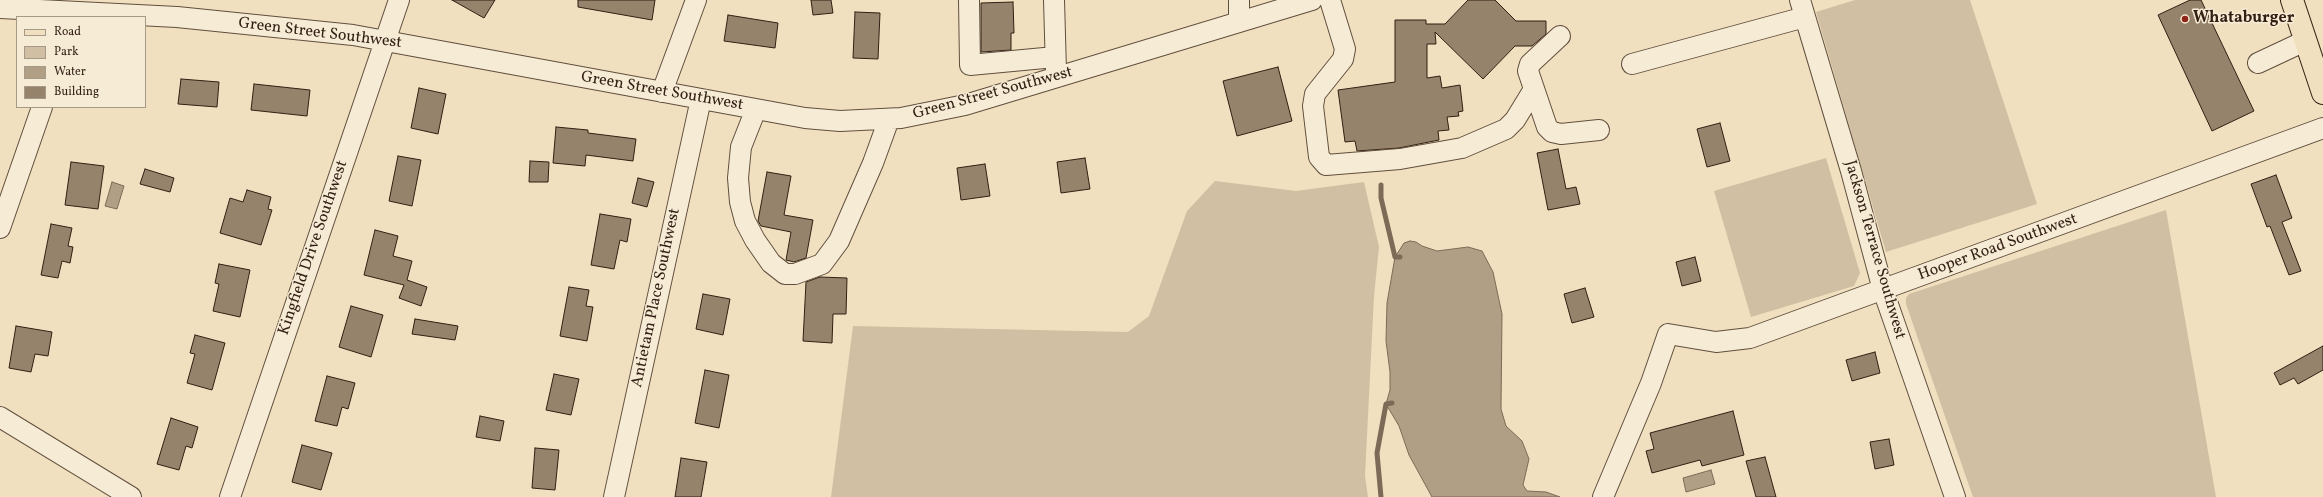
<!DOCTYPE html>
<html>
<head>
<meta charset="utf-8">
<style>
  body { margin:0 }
  #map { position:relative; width:2323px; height:497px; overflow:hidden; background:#f1e0bf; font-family:Vollkorn,serif }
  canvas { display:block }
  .legend { position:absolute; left:16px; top:16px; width:130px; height:92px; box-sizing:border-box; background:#f6ebd5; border:1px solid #a79987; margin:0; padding:5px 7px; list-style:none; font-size:12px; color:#311f13 }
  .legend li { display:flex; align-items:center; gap:8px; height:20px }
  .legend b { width:20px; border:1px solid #a79987 }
</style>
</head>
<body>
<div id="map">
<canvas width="2323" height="497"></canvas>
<ul class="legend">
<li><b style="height:5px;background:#f1e0bf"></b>Road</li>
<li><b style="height:11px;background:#d0bfa2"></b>Park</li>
<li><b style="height:11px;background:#b09e85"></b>Water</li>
<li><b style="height:11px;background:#95836c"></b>Building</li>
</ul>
</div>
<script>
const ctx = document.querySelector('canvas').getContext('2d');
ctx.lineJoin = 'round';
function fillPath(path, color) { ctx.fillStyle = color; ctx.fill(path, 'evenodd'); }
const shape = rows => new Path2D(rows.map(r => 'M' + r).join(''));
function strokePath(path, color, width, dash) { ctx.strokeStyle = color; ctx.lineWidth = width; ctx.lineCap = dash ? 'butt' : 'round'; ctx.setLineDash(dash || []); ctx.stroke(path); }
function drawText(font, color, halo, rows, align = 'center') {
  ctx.font = font + ' Vollkorn,serif'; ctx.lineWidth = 3; ctx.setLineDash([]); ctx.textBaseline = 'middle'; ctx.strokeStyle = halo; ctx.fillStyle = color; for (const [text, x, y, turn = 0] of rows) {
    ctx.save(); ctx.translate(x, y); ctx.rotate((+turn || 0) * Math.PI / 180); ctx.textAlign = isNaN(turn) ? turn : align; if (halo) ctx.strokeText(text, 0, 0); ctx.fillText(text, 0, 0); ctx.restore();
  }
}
fillPath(shape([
  [1855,0,1970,0,2037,204,1886,252,1816,12],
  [1826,158,1860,273,1854,286,1751,317,1714,191],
  [1215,181,1296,191,1364,182,1379,247,1374,296,1365,476,1368,497,831,497,853,326,1128,332,1149,316,1187,211],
  [2166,210,2216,497,1973,497,1906,304,1906,298,1909,294]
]), '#d0bfa2');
const water = shape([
  [112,182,124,186,117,209,105,206,112,182],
  [1410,241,1416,242,1422,246,1437,251,1468,247,1482,251,1493,272,1502,314,1501,409,1506,426,1522,441,1529,459,1523,485,1527,491,1546,492,1560,497,1432,497,1409,455,1399,426,1386,404,1390,390,1390,372,1386,341,1387,303,1395,257,1404,243,1410,241],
  [1711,470,1715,484,1686,492,1683,478,1711,470]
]);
fillPath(water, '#b09e85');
strokePath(water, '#7d6b57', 1);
strokePath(shape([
  [1381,185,1381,198,1395,257,1400,257],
  [1381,497,1377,453,1386,404,1392,403]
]), '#7d6b57', 5);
const building = shape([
  [452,0,495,0,484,18,452,0],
  [578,0,655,0,652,20,578,7,578,0],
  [811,0,831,0,833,13,813,15,811,0],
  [1468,0,1495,0,1516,21,1546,21,1546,34,1532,46,1515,46,1483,79,1435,32,1436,44,1427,44,1427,78,1440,76,1442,88,1460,85,1463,111,1458,112,1459,116,1447,117,1449,130,1438,131,1439,140,1399,148,1357,151,1355,141,1345,142,1338,90,1395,82,1395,20,1426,20,1426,24,1445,24,1468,0],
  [2190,0,2201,0,2254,111,2212,131,2158,15,2190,0],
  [1013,2,1014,33,1011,33,1011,50,981,52,981,3,1013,2],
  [855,12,880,13,878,59,853,58,855,12],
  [728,15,778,23,775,48,724,41,728,15],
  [1278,67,1292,121,1237,136,1223,81,1278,67],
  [181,79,219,82,217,107,178,104,181,79],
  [254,84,310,90,307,116,251,110,254,84],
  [419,88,446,94,438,134,411,128,419,88],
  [1720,123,1730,161,1707,167,1697,129,1720,123],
  [556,127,588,130,588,133,636,139,633,161,586,155,585,166,553,163,556,127],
  [1558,149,1566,189,1576,187,1580,204,1548,210,1537,153,1558,149],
  [398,156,421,160,412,206,389,201,398,156],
  [1085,158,1090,189,1061,193,1057,162,1085,158],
  [530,161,549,162,548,182,529,182,530,161],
  [71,162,104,166,98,209,65,205,71,162],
  [985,164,990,196,961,200,957,168,985,164],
  [145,169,174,178,170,192,140,184,145,169],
  [767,172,791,176,784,215,813,220,806,258,794,262,786,260,791,232,761,226,758,221,767,172],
  [2276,175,2292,218,2282,222,2301,271,2289,275,2270,226,2267,227,2251,184,2276,175],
  [638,178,654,182,647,207,632,203,638,178],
  [247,190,271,197,268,209,272,210,261,245,220,233,230,198,243,202,247,190],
  [600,214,631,219,627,242,620,240,614,269,591,265,600,214],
  [51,224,72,228,68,246,73,247,70,263,62,261,58,278,41,275,51,224],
  [375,230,398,236,393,256,412,261,407,280,427,287,421,306,399,298,404,285,364,275,375,230],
  [1695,257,1701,281,1682,286,1676,262,1695,257],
  [219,264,250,270,240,317,213,311,219,284,215,283,219,264],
  [820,277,847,278,846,314,833,314,832,343,803,341,806,282,820,277],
  [569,287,589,290,586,306,593,307,587,341,560,336,569,287],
  [1585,288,1594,317,1572,323,1564,294,1585,288],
  [703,294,730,299,723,335,696,329,703,294],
  [351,306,383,315,371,357,339,347,351,306],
  [415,319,458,326,455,340,412,334,415,319],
  [16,326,52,332,48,356,35,354,31,372,9,368,16,326],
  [195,335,225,343,212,390,187,383,195,354,190,353,195,335],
  [2323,346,2323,370,2298,384,2294,378,2280,385,2274,373,2323,346],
  [1875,352,1880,373,1852,381,1846,360,1875,352],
  [705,370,729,375,719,428,695,423,705,370],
  [554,374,579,379,571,415,546,410,554,374],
  [327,376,355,383,348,409,342,407,337,426,315,421,327,376],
  [1733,411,1744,455,1702,466,1700,460,1652,473,1646,451,1654,449,1650,433,1733,411],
  [480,416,504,421,500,441,476,437,480,416],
  [171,418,198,427,192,448,186,446,179,470,157,464,171,418],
  [1889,439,1894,465,1875,469,1870,442,1889,439],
  [302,445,332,453,321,490,292,482,302,445],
  [535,448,559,450,555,490,532,488,535,448],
  [1765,457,1776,497,1756,497,1746,461,1765,457],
  [681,458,707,462,701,497,675,497,681,458]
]);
fillPath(building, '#95836c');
strokePath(building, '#311f13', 1);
const minor = shape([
  [969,0,970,65,1055,57],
  [1054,0,1056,71],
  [1239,0,1239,22],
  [1330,0,1345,49,1343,59,1315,94,1313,106,1319,157,1326,165,1400,159,1462,148,1506,129,1515,120,1534,89],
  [1800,0,1851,171,1883,290,1955,497],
  [0,8,177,17,353,35,756,109,805,118,840,121,901,118,965,105,1312,0],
  [1560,36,1530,64,1528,71,1547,127,1552,132,1561,134,1599,130],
  [2258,63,2305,41],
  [1632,64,1805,17],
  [662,92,696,0],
  [756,109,741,147,738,178,740,202,745,221,755,240,771,263,785,274,795,274,822,264,839,241,873,163,889,119],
  [0,228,42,107],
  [0,417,131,497],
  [230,497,399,0],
  [614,497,701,99],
  [1603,497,1651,383,1668,334,1716,342,1750,338,2323,128]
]);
const major = shape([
  [2292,0,2323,93]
]);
strokePath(minor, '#614f3e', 22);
strokePath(major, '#311f13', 24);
strokePath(minor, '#f6ebd5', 20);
strokePath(major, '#f1e0bf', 22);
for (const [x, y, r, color] of [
  [2185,19,4,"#8f2418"]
]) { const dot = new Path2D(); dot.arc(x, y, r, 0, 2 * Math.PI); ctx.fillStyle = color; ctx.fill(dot); strokePath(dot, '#f6ebd5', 1.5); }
drawText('bold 16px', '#311f13', '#f6ebd5', [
  ["Whataburger",2193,19]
], 'left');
drawText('16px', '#311f13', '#f6ebd5', [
  ["Green Street Southwest",320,34,7],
  ["Green Street Southwest",662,92,10],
  ["Green Street Southwest",993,94,-15],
  ["Kingfield Drive Southwest",314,248,-71],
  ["Hooper Road Southwest",1998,248,-20],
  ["Jackson Terrace Southwest",1874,250,74],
  ["Antietam Place Southwest",657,298,-78]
]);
</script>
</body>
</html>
